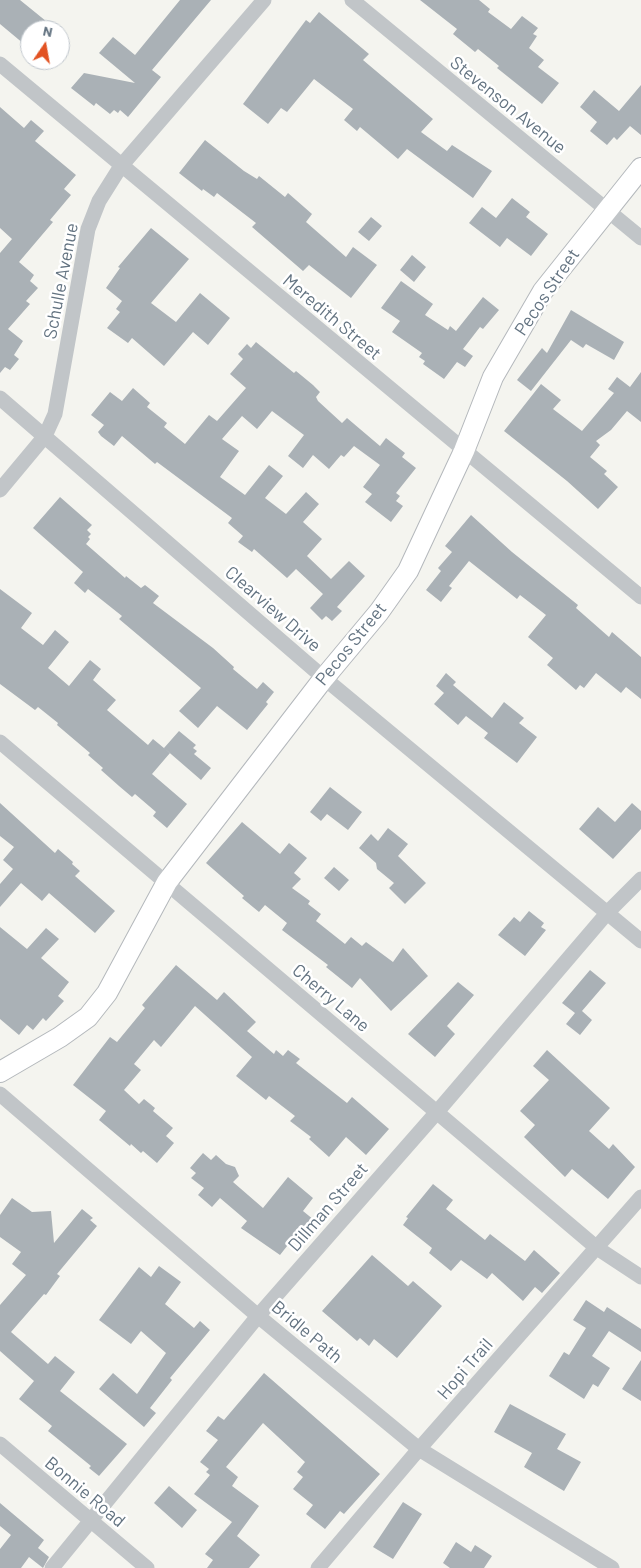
<!DOCTYPE html>
<html>
<head>
<meta charset="utf-8">
<style>
  body { margin:0 }
  #map { position:relative; width:641px; height:1568px; overflow:hidden; background:#f4f4ef; font-family:Barlow,sans-serif }
  canvas { display:block }
  .north { position:absolute; left:20px; top:20px; width:50px; height:50px; box-sizing:border-box; background:#fff; border:1px solid #c1c7cd; border-radius:50%; rotate:12deg; font-size:14px; font-weight:700; line-height:20px; text-align:center; color:#637381 }
  .north::after { content:''; display:block; margin:auto; width:18px; height:22px; background:#e25222; clip-path:polygon(50% 0,100% 100%,50% 72%,0 100%) }
</style>
</head>
<body>
<div id="map">
<canvas width="641" height="1568"></canvas>
<div class="north">N</div>
</div>
<script>
const ctx = document.querySelector('canvas').getContext('2d');
ctx.lineJoin = 'round';
function fillPath(path, color) { ctx.fillStyle = color; ctx.fill(path, 'evenodd'); }
const shape = rows => new Path2D(rows.map(r => 'M' + r).join(''));
function strokePath(path, color, width, dash) { ctx.strokeStyle = color; ctx.lineWidth = width; ctx.lineCap = dash ? 'butt' : 'round'; ctx.setLineDash(dash || []); ctx.stroke(path); }
function drawText(font, color, halo, rows, align = 'center') {
  ctx.font = font + ' Barlow,sans-serif'; ctx.lineWidth = 5; ctx.setLineDash([]); ctx.textBaseline = 'middle'; ctx.strokeStyle = halo; ctx.fillStyle = color; for (const [text, x, y, turn = 0] of rows) {
    ctx.save(); ctx.translate(x, y); ctx.rotate((+turn || 0) * Math.PI / 180); ctx.textAlign = isNaN(turn) ? turn : align; if (halo) ctx.strokeText(text, 0, 0); ctx.fillText(text, 0, 0); ctx.restore();
  }
}
fillPath(shape([
  [0,0,20,0,57,30,30,30,30,49,0,24],
  [180,0,211,0,152,70,161,77,128,117,120,110,118,113,114,110,110,114,96,103,94,106,71,88,84,73,135,83,99,53,113,37,135,55],
  [420,0,479,0,490,9,488,12,511,29,522,16,538,28,533,34,537,36,529,48,544,60,538,67,559,83,542,104,497,68,499,66,478,49,475,52,453,34,457,29],
  [319,12,369,54,363,60,433,119,421,132,447,151,452,145,492,171,473,198,407,149,398,159,360,127,357,131,344,120,353,109,314,79,287,112,281,108,268,124,243,104,306,20,310,23],
  [641,85,641,135,630,126,617,140,614,137,607,145,590,131,597,122,580,107,594,90,619,111],
  [0,107,24,128,31,120,44,131,35,141,76,175,64,189,71,195,50,220,53,222,19,262,34,275,30,281,38,288,26,301,30,304,8,329,23,341,14,355,19,359,10,370,5,367,0,373,0,253,12,239,0,228],
  [205,140,244,171,257,179,259,176,285,197,288,193,312,214,306,222,346,257,353,247,377,265,351,298,309,265,303,271,252,227,256,223,217,193,214,197,203,189,202,191,179,173],
  [512,198,530,212,526,217,548,234,531,256,507,238,500,247,469,223,482,207,496,218],
  [371,217,382,226,369,241,358,232],
  [151,228,189,259,151,303,176,322,200,293,230,318,208,345,193,332,164,366,132,338,128,343,107,328,120,312,116,309,122,301,106,288,120,268,118,267],
  [412,255,426,267,414,282,400,270],
  [401,281,433,304,425,315,448,330,450,326,456,331,483,297,499,310,483,329,480,327,463,349,473,356,465,367,457,362,444,379,423,364,425,361,419,357,422,353,392,332,400,321,381,308],
  [571,310,624,342,614,360,586,344,583,348,571,340,531,391,517,380,542,348,547,353],
  [256,342,294,373,296,371,313,385,320,392,316,397,318,401,342,423,347,418,380,446,386,438,405,453,402,457,416,468,396,493,400,496,396,501,403,506,391,522,365,502,372,494,363,487,380,465,354,446,344,457,341,455,329,469,313,455,303,468,288,456,304,435,272,411,257,429,242,416,222,439,239,451,220,477,245,495,269,465,283,476,265,498,286,514,306,492,319,504,303,522,322,539,307,556,331,579,349,561,365,576,337,607,342,611,332,621,326,616,322,620,310,608,323,594,296,569,287,578,254,549,252,552,238,542,243,536,228,523,232,518,157,462,155,464,122,436,114,446,101,436,98,432,104,425,91,415,110,392,122,401,133,388,150,403,147,407,167,423,164,427,185,444,209,415,217,421,246,388,230,374,243,359,238,354,247,344,251,348],
  [641,372,641,422,627,411,611,430,596,441,600,445,590,457,607,471,604,474,618,487,598,509,567,481,504,431,541,384,561,400,553,409,582,431,614,393,608,389,617,377,630,387],
  [60,497,92,525,87,530,91,534,88,537,90,539,86,544,125,578,126,576,141,588,145,585,159,596,153,603,213,648,234,667,233,669,257,689,263,682,274,692,266,702,268,704,247,730,217,706,198,728,179,711,201,688,119,619,122,616,88,589,85,593,74,583,83,572,33,528],
  [471,515,512,552,578,605,576,608,609,637,612,632,641,657,641,699,626,687,621,693,596,673,584,688,580,685,576,690,547,665,553,658,528,637,546,615,520,595,517,599,469,561,449,586,452,588,441,602,426,590,441,571,438,568,452,552,445,546],
  [0,589,32,613,21,628,43,645,55,630,69,642,48,668,69,686,90,660,101,669,93,680,116,700,107,710,148,745,153,739,170,753,152,774,187,804,167,828,153,816,156,812,135,794,132,797,119,786,101,770,103,768,88,755,90,753,57,725,58,723,38,707,35,710,0,684],
  [446,673,456,682,453,685,492,718,504,702,524,718,519,723,537,737,517,763,484,738,488,733,466,716,458,725,434,704,444,693,436,686],
  [179,731,196,745,193,748,197,751,194,754,211,768,201,780,164,748],
  [330,787,362,812,348,830,327,814,321,821,310,812],
  [0,803,55,853,58,849,73,862,72,864,80,871,75,876,115,911,95,933,49,893,42,901,21,883,0,907,0,884,13,869,3,860,14,847,0,836],
  [632,803,641,811,641,829,613,859,579,829,598,807,615,822],
  [242,822,280,854,289,843,307,858,294,873,301,879,292,888,310,901,308,904,321,914,316,921,345,944,351,937,362,946,366,942,393,962,403,948,428,976,391,1011,360,978,352,988,326,967,328,965,282,930,287,923,265,905,259,912,242,898,244,896,206,863],
  [388,828,408,844,398,856,426,883,405,904,389,888,394,883,377,869,376,863,359,848,371,834,378,841],
  [334,867,349,880,339,891,324,878],
  [529,911,544,923,541,927,546,930,525,956,498,935,514,917,520,922],
  [0,927,27,949,46,928,59,939,41,958,69,982,58,996,64,1001,46,1021,43,1018,33,1030,27,1025,19,1035,0,1019],
  [176,965,217,1000,224,992,256,1022,247,1031,274,1054,276,1050,283,1056,288,1050,300,1059,296,1063,347,1103,352,1097,389,1129,366,1155,346,1137,329,1157,309,1139,311,1137,290,1121,295,1116,269,1096,266,1100,236,1076,252,1057,195,1006,161,1047,154,1040,134,1064,141,1070,124,1090,139,1104,144,1099,155,1108,153,1111,173,1128,166,1136,174,1143,157,1163,143,1151,141,1153,131,1144,130,1146,99,1120,106,1111,73,1085,110,1037,117,1042,145,1008,142,1005],
  [590,970,606,983,582,1011,592,1020,580,1035,566,1024,575,1013,562,1003],
  [458,982,474,995,447,1026,455,1034,435,1057,408,1034],
  [547,1050,610,1108,589,1131,609,1149,613,1144,635,1167,608,1199,572,1169,565,1177,524,1137,535,1125,520,1111,549,1080,533,1066],
  [203,1153,211,1160,216,1155,226,1164,235,1167,239,1176,233,1182,263,1208,288,1177,313,1198,303,1211,314,1220,306,1230,302,1227,280,1255,241,1228,247,1221,220,1198,212,1207,198,1195,204,1188,191,1178,196,1173,190,1168],
  [433,1184,453,1200,446,1209,485,1240,490,1234,525,1261,534,1250,560,1273,542,1293,535,1287,523,1301,492,1273,487,1279,461,1260,451,1271,429,1253,432,1248,403,1225,408,1218,406,1217],
  [12,1198,32,1212,51,1211,54,1243,82,1209,93,1218,90,1220,97,1226,57,1274,60,1276,46,1295,44,1294,11,1332,48,1364,55,1356,75,1372,60,1391,127,1444,99,1476,89,1468,91,1466,48,1431,52,1426,19,1399,34,1381,0,1351,0,1305,26,1275,12,1264,21,1252,0,1237,0,1215],
  [372,1255,408,1286,413,1281,442,1306,397,1358,374,1339,369,1346,360,1338,357,1341,322,1311],
  [159,1266,181,1282,165,1304,194,1328,200,1321,210,1330,170,1378,172,1380,150,1408,156,1413,144,1427,99,1389,113,1373,137,1394,166,1353,141,1331,131,1344,99,1320,139,1267,151,1277],
  [586,1300,604,1312,607,1307,641,1329,641,1352,609,1331,592,1356,610,1368,598,1387,593,1384,584,1399,549,1376,564,1352,569,1355,586,1328,573,1320],
  [641,1360,641,1401,622,1389],
  [264,1373,380,1474,344,1514,340,1511,325,1529,306,1514,313,1505,293,1489,303,1477,297,1472,305,1462,263,1423,226,1467,238,1477,232,1486,259,1506,237,1536,260,1555,249,1568,207,1568,213,1560,205,1554,232,1522,194,1494,210,1475,206,1472,209,1469,200,1462,218,1440,206,1431,218,1416,224,1420],
  [510,1404,566,1434,557,1449,581,1462,564,1491,524,1467,532,1453,494,1432],
  [169,1486,197,1510,182,1528,154,1503],
  [403,1502,422,1514,393,1559,373,1547],
  [0,1503,44,1540,38,1548,49,1557,43,1568,29,1557,21,1568,0,1568,0,1549,11,1535,0,1526],
  [456,1542,471,1552,475,1545,492,1556,484,1568,450,1568,443,1563]
]), '#aab1b6');
const secondary = shape([
  [0,1072,60,1037,88,1017,107,993,167,882,324,678,379,612,408,571,464,451,493,377,543,291,641,168]
]);
strokePath(secondary, '#b4b8bc', 22);
strokePath(shape([
  [352,0,641,238],
  [0,64,641,597],
  [0,398,324,678,641,941],
  [0,490,45,436,55,414,88,229,99,201,121,166,264,0],
  [0,742,597,1248,641,1277],
  [0,1094,258,1316,419,1449,612,1568],
  [0,1444,147,1568],
  [52,1568,258,1316,437,1112,608,912,641,879],
  [318,1568,419,1449,641,1197]
]), '#c1c5c8', 15);
strokePath(secondary, '#fff', 20);
drawText('18px', '#637381', '#fff', [
  ["Stevenson Avenue",508,105,39],
  ["Schulle Avenue",61,281,-79],
  ["Pecos Street",547,292,-56],
  ["Meredith Street",332,317,40],
  ["Clearview Drive",273,609,41],
  ["Pecos Street",351,644,-51],
  ["Cherry Lane",331,998,40],
  ["Dillman Street",328,1207,-49],
  ["Bridle Path",307,1332,40],
  ["Hopi Trail",465,1369,-49],
  ["Bonnie Road",85,1492,40]
]);
</script>
</body>
</html>
